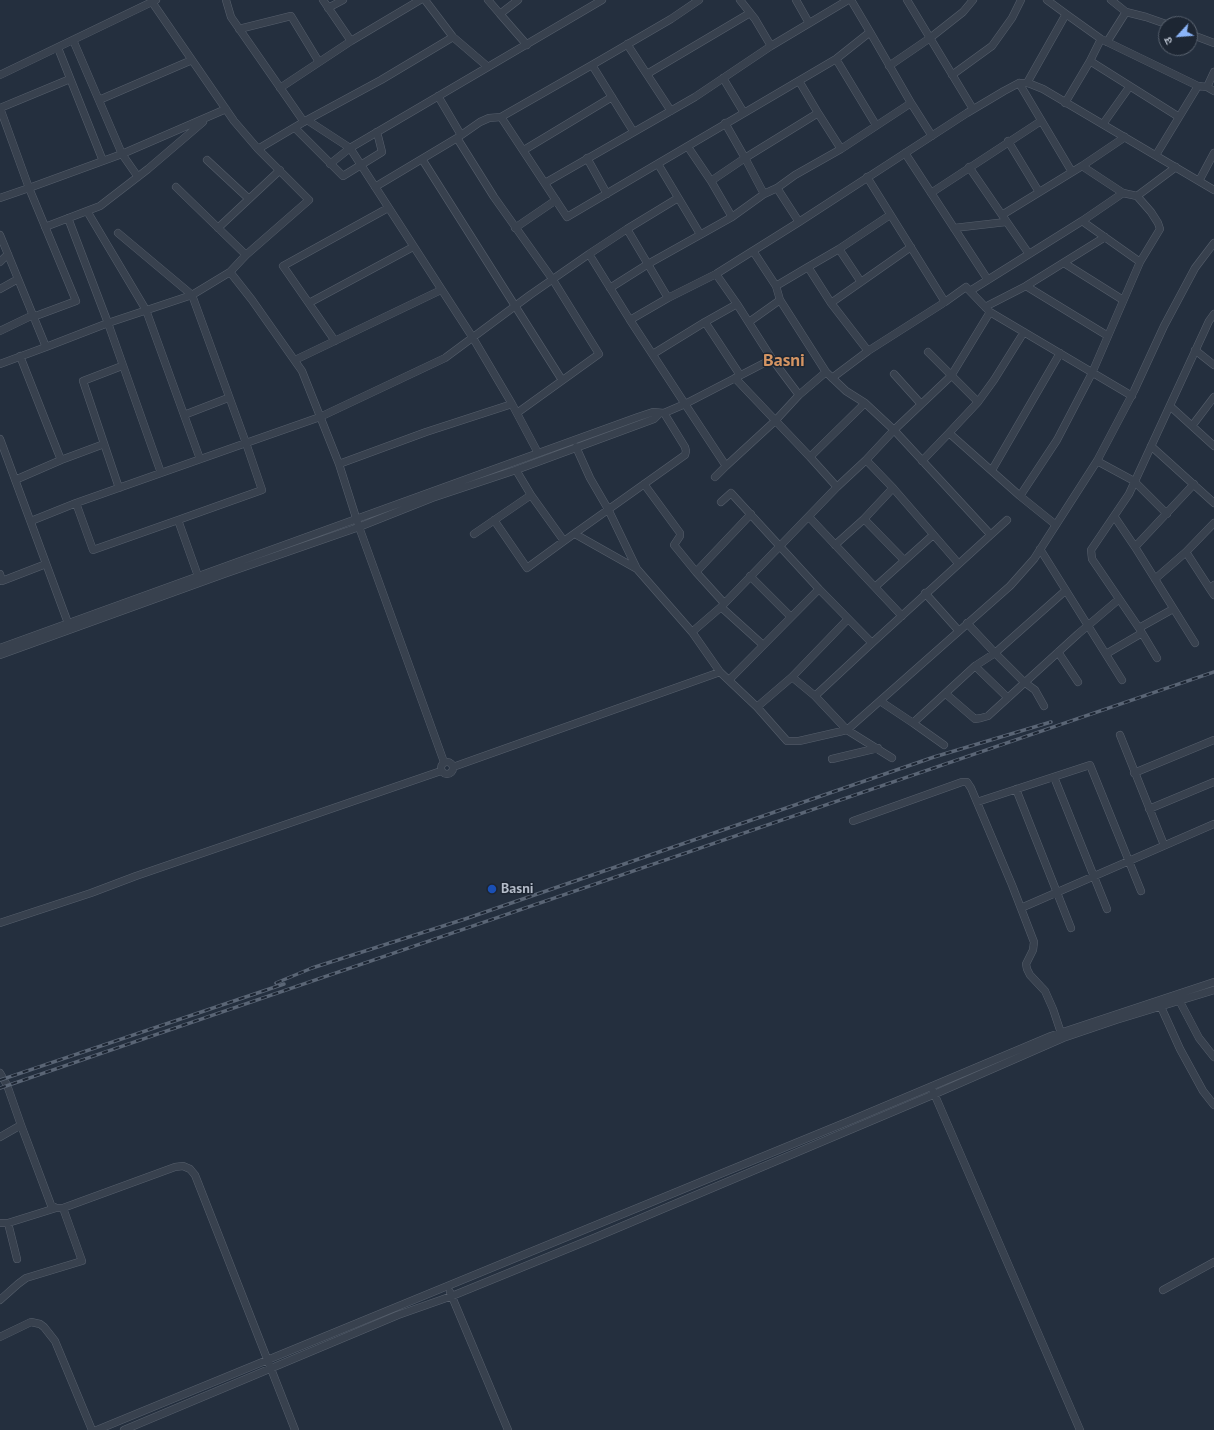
<!DOCTYPE html>
<html>
<head>
<meta charset="utf-8">
<style>
  body { margin:0 }
  #map { position:relative; width:1214px; height:1430px; overflow:hidden; background:#242f3e; font-family:"PT Sans","Noto Sans Devanagari",sans-serif }
  canvas { display:block }
  .north { position:absolute; left:1158px; top:16px; width:40px; height:40px; box-sizing:border-box; background:#1d2633; border:1px solid #59626f; border-radius:50%; rotate:244deg; font-size:11px; font-weight:700; line-height:16px; text-align:center; color:#b4bcc9 }
  .north::after { content:''; display:block; margin:auto; width:14px; height:18px; background:#8ab4f8; clip-path:polygon(50% 0,100% 100%,50% 72%,0 100%) }
</style>
</head>
<body>
<div id="map">
<canvas width="1214" height="1430"></canvas>
<div class="north">उ</div>
</div>
<script>
const ctx = document.querySelector('canvas').getContext('2d');
ctx.lineJoin = 'round';
const shape = rows => new Path2D(rows.map(r => 'M' + r).join(''));
function strokePath(path, color, width, dash) { ctx.strokeStyle = color; ctx.lineWidth = width; ctx.lineCap = dash ? 'butt' : 'round'; ctx.setLineDash(dash || []); ctx.stroke(path); }
function drawText(font, color, halo, rows, align = 'center') {
  ctx.font = font + ' "PT Sans",sans-serif'; ctx.lineWidth = 3; ctx.setLineDash([]); ctx.textBaseline = 'middle'; ctx.strokeStyle = halo; ctx.fillStyle = color; for (const [text, x, y, turn = 0] of rows) {
    ctx.save(); ctx.translate(x, y); ctx.rotate((+turn || 0) * Math.PI / 180); ctx.textAlign = isNaN(turn) ? turn : align; if (halo) ctx.strokeText(text, 0, 0); ctx.fillText(text, 0, 0); ctx.restore();
  }
}
const minor = shape([
  [226,0,231,17,304,122],
  [323,0,351,41],
  [488,0,500,14,518,0],
  [740,0,755,19,771,46],
  [796,0,809,23],
  [907,0,973,109],
  [1047,0,1066,14],
  [1111,0,1126,12,1146,17,1166,24],
  [152,2,234,121,258,149,307,120,350,148,473,338,512,404,538,453],
  [328,8,343,0],
  [500,14,527,45],
  [239,29,291,16,319,62],
  [870,32,911,103],
  [1190,34,1214,43],
  [1101,39,1198,86],
  [73,40,122,154,138,177],
  [1107,42,1126,12],
  [627,44,671,111],
  [58,48,103,161],
  [836,59,876,125],
  [592,65,633,131],
  [889,66,930,38,963,12,973,0],
  [488,67,602,0],
  [647,74,750,13],
  [0,75,156,0],
  [952,75,992,46,1012,18,1021,0],
  [723,78,744,113],
  [799,81,818,113],
  [1019,83,1072,172],
  [1027,83,1066,14,1101,39,1090,61],
  [1207,87,1214,72],
  [280,88,351,41,420,0],
  [438,96,461,135],
  [99,100,192,60],
  [1065,103,1090,61,1179,117],
  [0,108,29,188,76,301,33,317],
  [0,108,70,79],
  [501,117,567,217,836,59,870,32,851,0],
  [307,120,381,80,453,37],
  [1103,124,1130,86],
  [295,128,343,176,382,152,377,132],
  [457,138,480,122,489,118,501,117,592,65,671,19,699,0],
  [1008,141,1039,192],
  [688,147,711,181,732,217],
  [524,150,612,97],
  [905,153,988,280],
  [1156,155,1198,86,1207,87,1214,91],
  [587,158,607,194],
  [422,159,562,380],
  [207,160,249,199],
  [330,164,350,148,488,67,453,37,425,0],
  [658,164,700,234],
  [969,167,1002,215],
  [711,181,745,158,725,123],
  [1199,181,1214,153],
  [545,183,695,97,771,46,848,0],
  [176,187,246,255],
  [375,187,457,138,494,197,553,280,599,354,517,413],
  [777,188,799,222],
  [931,193,1041,121],
  [1123,193,1082,166,1125,137],
  [764,194,745,158,818,113,841,149],
  [1137,196,1176,167],
  [0,198,29,188,122,154,226,109],
  [87,211,146,310,200,459],
  [68,218,108,323,161,473],
  [1082,221,1123,193,1137,196,1151,212,1158,223,1160,229,1140,262],
  [45,227,100,206,148,169,203,122],
  [218,228,280,170],
  [515,228,556,200],
  [954,228,1006,222],
  [627,229,668,298],
  [0,235,46,347,0,364],
  [839,249,861,282],
  [589,254,627,229,678,198],
  [1029,254,1002,215,1082,166],
  [0,262,8,254],
  [1064,263,1123,300],
  [808,267,839,249,890,215],
  [230,272,252,300,302,371,339,464,359,527,444,762],
  [776,286,808,267,831,303,868,351,945,302,867,177],
  [1026,286,1105,237],
  [610,288,648,264,732,217,764,194,777,188,795,175,841,149,911,103,932,136],
  [0,289,18,279],
  [970,291,1082,221,1140,262,1092,373,1057,440,1020,496],
  [945,302,966,287,990,312,1132,396],
  [309,303,413,247],
  [831,303,911,247],
  [737,304,772,359],
  [985,307,1026,286,1108,336],
  [990,312,951,376,894,430,990,534],
  [705,322,737,304,716,274],
  [749,322,780,300],
  [0,331,33,315],
  [335,341,283,266,388,208],
  [46,347,108,323,192,295,230,272,246,255,309,200,258,149],
  [1195,350,1214,365],
  [928,352,978,402],
  [653,354,705,322,740,375],
  [20,356,61,460,104,444],
  [295,360,441,290],
  [894,374,921,404],
  [735,378,810,457],
  [832,378,868,351],
  [1170,406,1214,446],
  [184,415,228,398],
  [1192,426,1214,397],
  [949,433,978,402,994,380,1024,332],
  [0,439,68,623],
  [1151,446,1214,503],
  [576,447,590,478,608,509,637,569],
  [866,460,893,488,958,563],
  [922,461,949,433,1020,496,1056,525],
  [1097,461,1134,481,1167,514],
  [339,464,426,432,512,404],
  [726,466,685,404,772,359,799,395],
  [516,470,531,495,564,541,685,455,686,451,685,447,664,413],
  [992,470,1060,353],
  [715,477,726,466,775,421,799,395,826,372],
  [15,480,61,460],
  [644,484,680,533,680,536,674,545,696,572,751,514],
  [837,487,810,457,865,403],
  [119,488,83,381,122,366],
  [721,502,731,493,819,589],
  [76,503,246,443,192,295,118,233],
  [1114,516,1135,547,1194,484],
  [809,517,902,616],
  [864,519,904,560],
  [178,520,262,490,246,443,320,417,445,358,530,295,589,254,630,320],
  [494,520,527,568,564,541],
  [31,521,76,503,93,550,178,520,198,576],
  [474,534,531,495],
  [575,534,637,569,692,632,720,672],
  [835,545,864,519,893,488],
  [1135,547,1195,643],
  [1040,549,1122,680],
  [696,572,724,603],
  [0,574,2,581,46,564],
  [750,576,791,617],
  [1155,579,1186,552],
  [1214,585,1210,589,1214,595],
  [875,587,933,535],
  [1210,589,1186,552,1214,523],
  [925,593,958,630],
  [721,607,763,645],
  [967,623,995,653,1065,591],
  [1139,628,1173,609],
  [692,632,721,607,837,487,866,460,894,430,865,403,846,391,826,372,780,300,776,286,753,251],
  [872,643,1007,520],
  [0,648,638,417,653,412,664,413,685,404,630,320,668,298,716,274,799,222,967,113,1004,91,1019,83,1028,83,1043,89,1214,190],
  [1058,652,1078,682],
  [1106,654,1142,633],
  [0,655,224,574,359,527,432,498,516,470,654,419,660,413],
  [1157,658,1139,628,1092,559,1091,550,1129,494,1209,321,1214,314],
  [975,666,1008,698],
  [792,677,815,696],
  [729,680,819,589,872,643,815,696,847,730,892,758],
  [946,694,975,719,981,718,988,716,1078,634,1118,600],
  [880,701,913,723,975,666,995,653,1024,682,1035,690,1044,706],
  [757,707,792,677,848,619],
  [913,723,944,745],
  [1120,735,1164,845],
  [832,759,878,748],
  '441 768a6 6 0 1 1 12 0a6 6 0 1 1-12 0Z',
  [453,767,720,672,757,707,787,741,799,741,847,730,1010,586,1034,559,1097,461,1134,391,1164,326,1195,268,1214,243],
  [1134,773,1214,740],
  [1054,777,1107,909],
  [1016,789,1071,928],
  [977,802,1090,765,1141,891],
  [1149,809,1214,782],
  [853,821,962,782,967,782,971,788,1012,885,1034,942,1033,950,1026,964,1027,969,1030,975,1045,991,1053,1009,1062,1036],
  [1021,908,1214,824],
  [0,923,91,893,136,876,441,771],
  [1179,1000,1199,1038,1214,1057],
  [1161,1007,1180,1049,1203,1091,1214,1105],
  [0,1073,7,1085,21,1125,51,1205,56,1208,63,1208,175,1167,183,1166,190,1169,195,1175,295,1430],
  [933,1091,1080,1430],
  [0,1137,21,1125],
  [0,1223,8,1223,56,1208],
  [8,1223,17,1259],
  [1163,1290,1214,1262],
  [450,1292,508,1430],
  [0,1300,18,1284,26,1278,82,1261,63,1208],
  [0,1337,31,1322,40,1324,44,1327,55,1341,92,1430],
  [97,1430,854,1119,1051,1036,1214,982],
  [124,1430,398,1315,452,1296,594,1238,935,1094,1063,1038,1116,1020,1214,990]
]);
strokePath(minor, '#565f6c', 8);
strokePath(minor, '#38414e', 7);
const rail = shape([
  [276,983,312,968,465,919,934,757,1051,722],
  [0,1080,284,984],
  [0,1088,1214,672]
]);
strokePath(rail, '#5a6575', 3.5);
strokePath(rail, '#1d2633', 2, [6]);
for (const [x, y, r, color] of [
  [492,889,5,"#1a4fb4"]
]) { const dot = new Path2D(); dot.arc(x, y, r, 0, 2 * Math.PI); ctx.fillStyle = color; ctx.fill(dot); strokePath(dot, '#1d2633', 1.5); }
drawText('bold 14px', '#b4bcc9', '#1d2633', [
  ["Basni",501,889]
], 'left');
drawText('bold 18px', '#d59563', '#1d2633', [
  ["Basni",784,361]
]);
</script>
</body>
</html>
